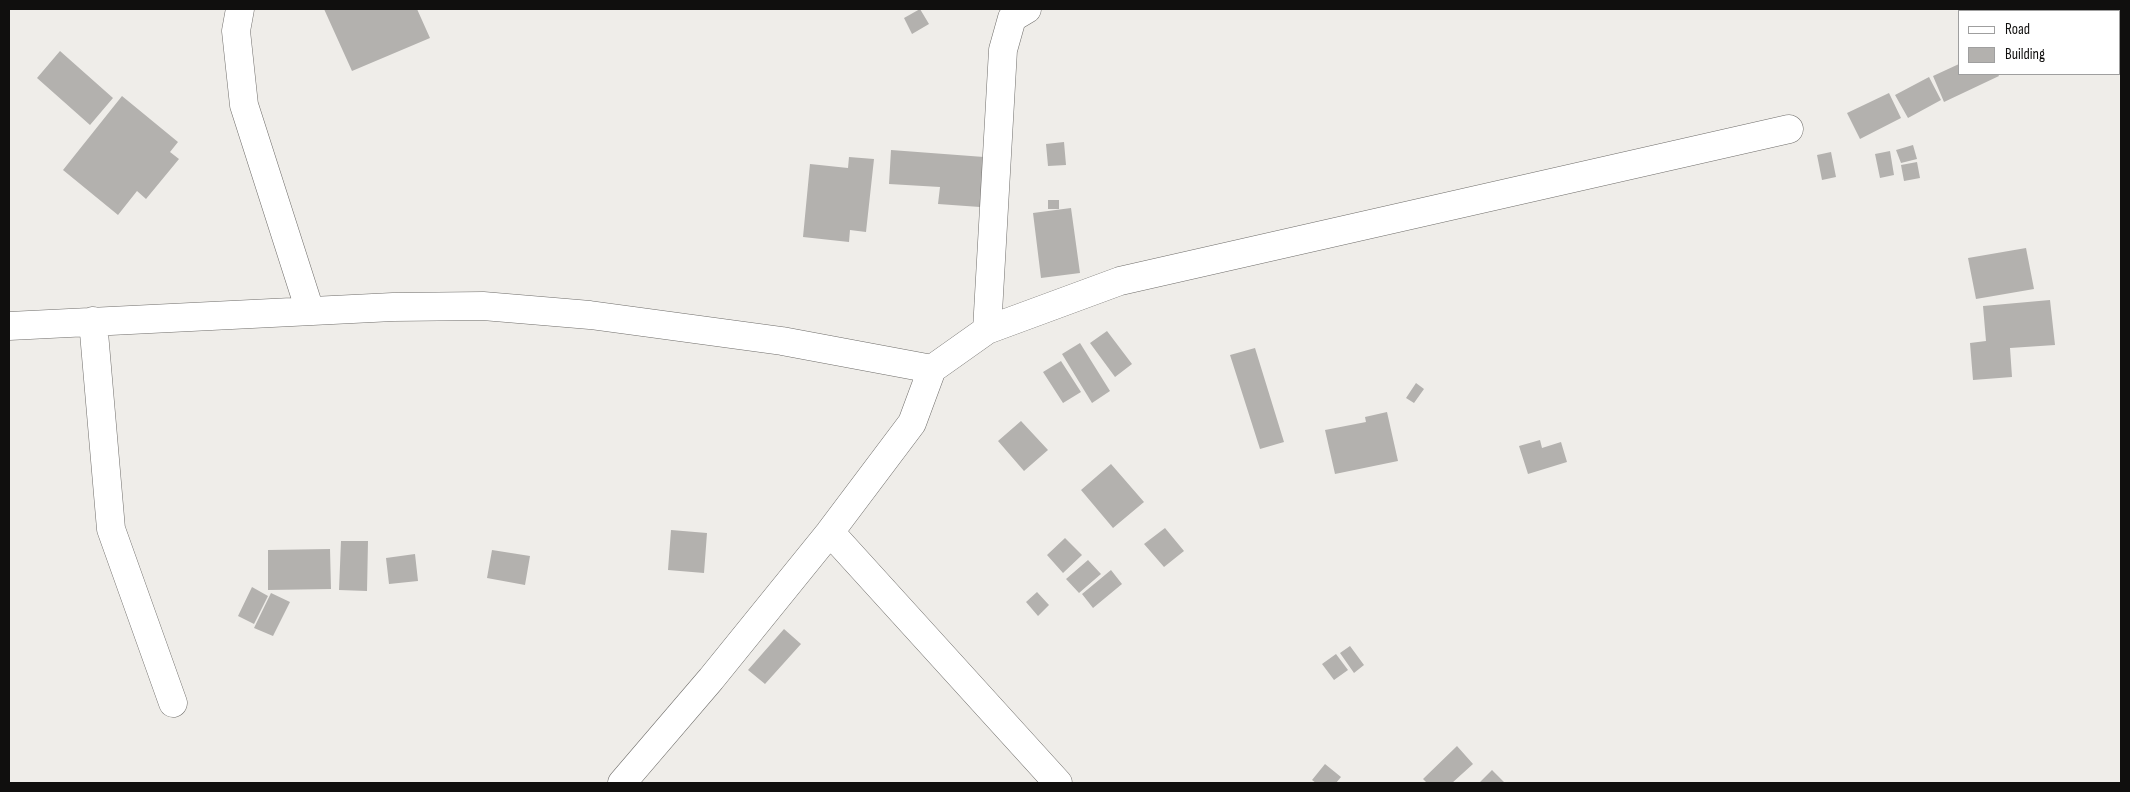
<!DOCTYPE html>
<html>
<head>
<meta charset="utf-8">
<style>
  body { margin:0 }
  #map { position:relative; width:2130px; height:792px; overflow:hidden; background:#efede9; font-family:"Sofia Sans Condensed",sans-serif }
  canvas { display:block }
  .frame { position:absolute; inset:0; border:10px solid #100f0e; pointer-events:none }
  .legend { position:absolute; left:1958px; top:10px; width:162px; height:65px; box-sizing:border-box; background:#fff; border:1px solid #9f9f9f; margin:0; padding:6px 9px; list-style:none; font-size:15px; color:#100f0e }
  .legend li { display:flex; align-items:center; gap:10px; height:25px }
  .legend b { width:25px; border:1px solid #9f9f9f }
</style>
</head>
<body>
<div id="map">
<canvas width="2130" height="792"></canvas>
<div class="frame"></div>
<ul class="legend">
<li><b style="height:6px;background:#fff"></b>Road</li>
<li><b style="height:14px;background:#b3b1ae"></b>Building</li>
</ul>
</div>
<script>
const ctx = document.querySelector('canvas').getContext('2d');
ctx.lineJoin = 'round';
function fillPath(path, color) { ctx.fillStyle = color; ctx.fill(path, 'evenodd'); }
const shape = rows => new Path2D(rows.map(r => 'M' + r).join(''));
function strokePath(path, color, width, dash) { ctx.strokeStyle = color; ctx.lineWidth = width; ctx.lineCap = dash ? 'butt' : 'round'; ctx.setLineDash(dash || []); ctx.stroke(path); }
fillPath(shape([
  [324,9,417,9,430,38,352,71],
  [920,9,929,24,912,34,904,18],
  [60,51,113,98,90,125,37,78],
  [1959,64,1959,74,1998,74,1999,76,1944,102,1933,76],
  [1929,77,1941,100,1908,118,1895,95],
  [1889,93,1901,118,1860,139,1847,113],
  [122,96,178,142,170,152,179,159,146,199,137,191,118,215,63,170],
  [1064,142,1066,165,1048,166,1046,144],
  [1913,145,1917,159,1901,163,1896,150],
  [891,150,984,157,980,207,938,204,940,187,889,184],
  [1890,151,1894,175,1880,178,1875,154],
  [1831,152,1836,177,1822,180,1817,155],
  [849,157,874,159,866,232,850,230,849,242,803,237,810,164,848,168],
  [1917,162,1920,178,1904,181,1901,165],
  [1048,200,1059,200,1059,209,1048,209],
  [1071,208,1080,273,1041,278,1033,213],
  [2026,248,2034,289,1976,299,1968,258],
  [2050,300,2055,345,2010,348,2012,377,1973,380,1970,343,1986,341,1983,306],
  [1107,331,1132,364,1115,377,1090,343],
  [1080,343,1110,391,1092,403,1062,354],
  [1255,348,1284,442,1260,449,1230,355],
  [1061,361,1081,392,1063,403,1043,372],
  [1416,383,1424,389,1414,403,1406,398],
  [1387,412,1398,461,1335,474,1325,430,1366,422,1365,417],
  [1021,421,1048,450,1024,471,998,441],
  [1540,440,1542,448,1561,442,1567,462,1528,474,1519,446],
  [1111,464,1144,502,1113,528,1081,490],
  [1165,528,1184,551,1164,567,1144,544],
  [671,530,707,533,704,573,668,570],
  [1065,538,1082,555,1063,573,1047,555],
  [341,541,368,541,367,591,339,590],
  [330,549,331,589,268,590,268,550],
  [492,550,530,556,525,585,487,578],
  [415,554,418,581,389,584,386,558],
  [1088,560,1101,574,1079,593,1066,579],
  [1111,570,1122,584,1093,608,1082,594],
  [252,587,268,596,254,624,238,616],
  [1037,592,1049,605,1038,616,1026,602],
  [271,593,290,602,273,636,254,628],
  [784,629,801,644,765,684,748,670],
  [1350,646,1364,665,1354,673,1340,653],
  [1336,654,1348,670,1334,680,1322,664],
  [1457,746,1473,764,1452,783,1427,783,1423,779],
  [1325,764,1341,777,1336,783,1316,783,1312,780],
  [1492,770,1504,782,1479,783]
]), '#b3b1ae');
const minor = shape([
  [240,9,236,31,244,105,310,311],
  [93,321,111,529,173,703],
  [9,326,393,307,483,306,590,315,782,341,932,369,987,330,1120,281,1789,129],
  [987,330,1003,50,1012,18,1027,9],
  [830,532,1058,783],
  [622,783,711,679,830,532,912,423,932,369]
]);
strokePath(minor, '#6f6d6a', 29);
strokePath(minor, '#fff', 28);
</script>
</body>
</html>
